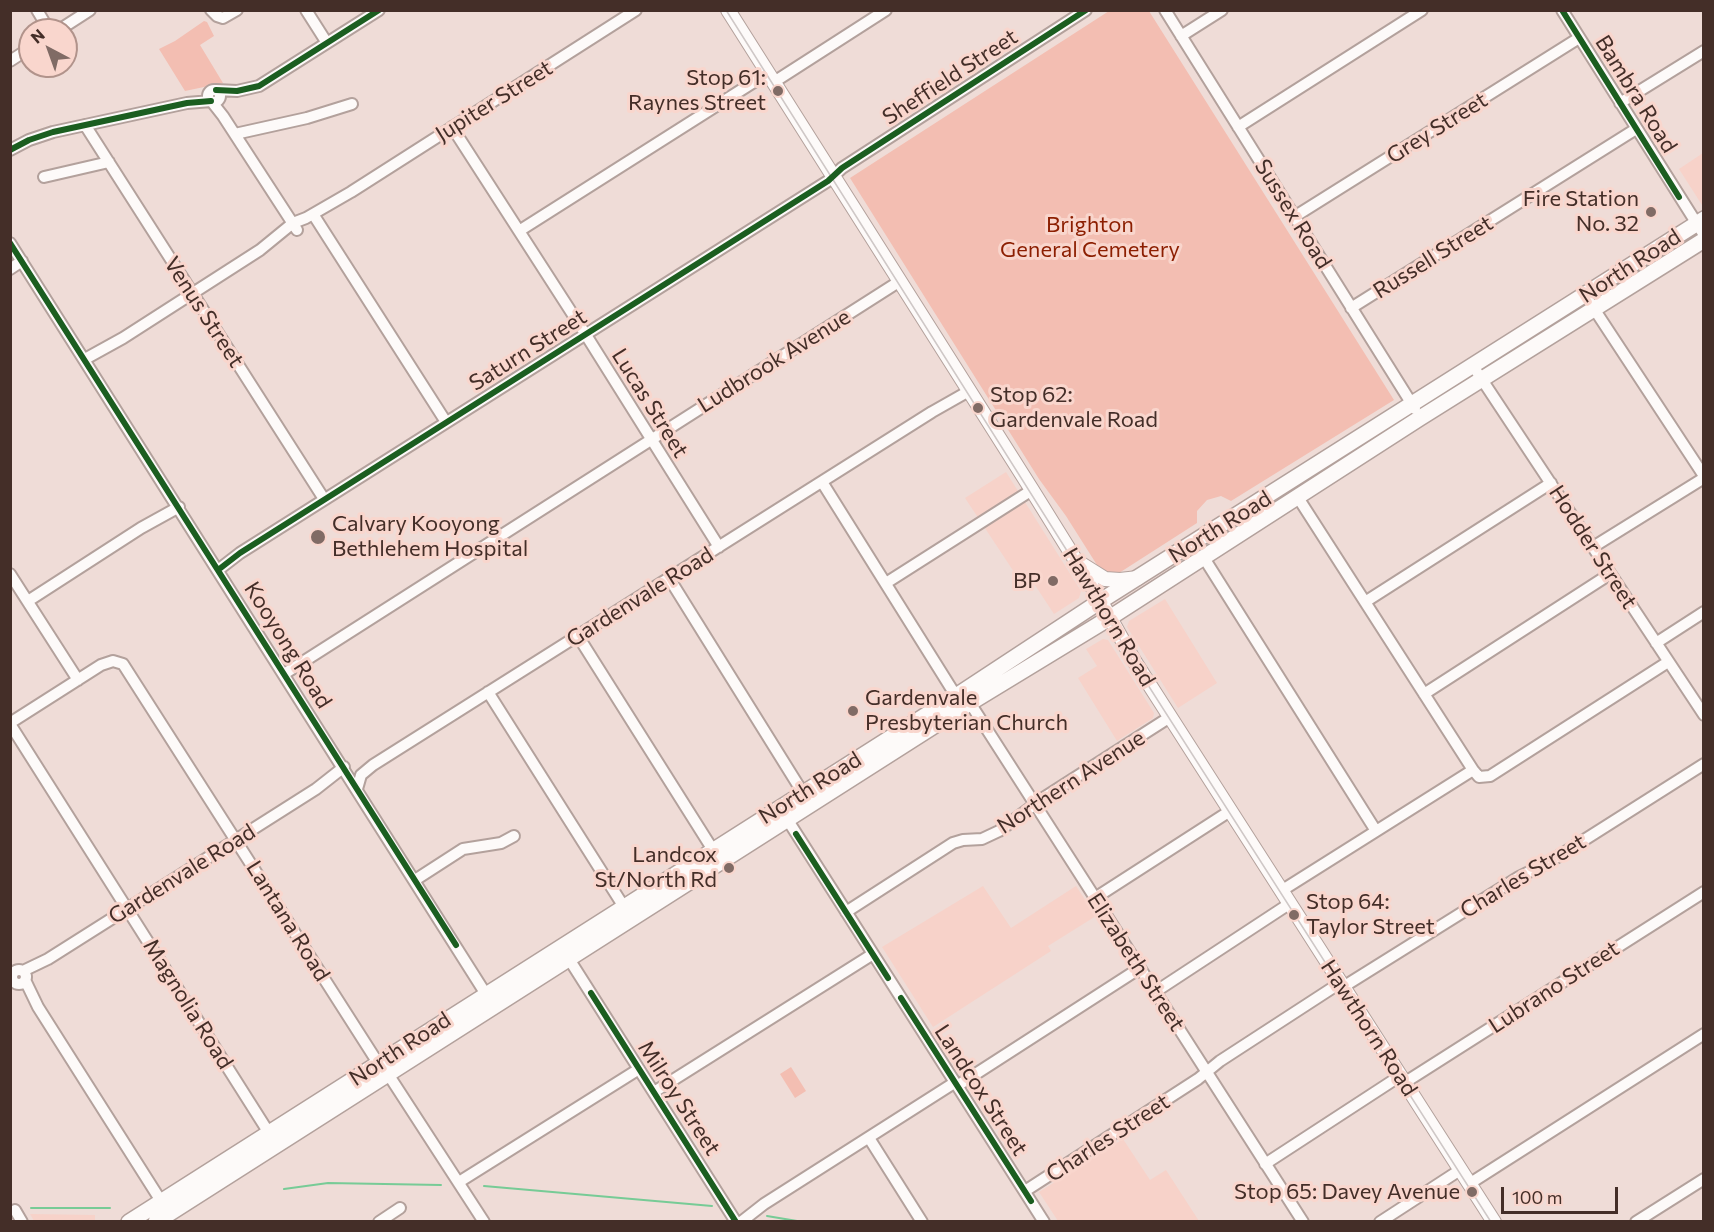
<!DOCTYPE html>
<html>
<head>
<meta charset="utf-8">
<style>
  body { margin:0 }
  #map { position:relative; width:1714px; height:1232px; overflow:hidden; background:#efdcd7; font-family:Commissioner,sans-serif }
  canvas { display:block }
  .frame { position:absolute; inset:0; border:12px solid #442e28; pointer-events:none }
  .north { position:absolute; left:18px; top:18px; width:60px; height:60px; box-sizing:border-box; background:#f9d6cd; border:2px solid #b1938b; border-radius:50%; rotate:319deg; font-size:16px; font-weight:700; line-height:24px; text-align:center; color:#442e28 }
  .north::after { content:''; display:block; margin:auto; width:21px; height:27px; background:#806b65; clip-path:polygon(50% 0,100% 100%,50% 72%,0 100%) }
  .scale { position:absolute; left:1501px; top:1187px; width:117px; height:27px; box-sizing:border-box; border:3px solid #442e28; border-top:0; padding-left:8px; font-size:18px; line-height:21px; white-space:nowrap; color:#442e28; -webkit-text-stroke:4px #f9d6cd; paint-order:stroke }
</style>
</head>
<body>
<div id="map">
<canvas width="1714" height="1232"></canvas>
<div class="frame"></div>
<div class="north">N</div>
<div class="scale">100 m</div>
</div>
<script>
const ctx = document.querySelector('canvas').getContext('2d');
ctx.lineJoin = 'round';
function fillPath(path, color) { ctx.fillStyle = color; ctx.fill(path, 'evenodd'); }
const shape = rows => new Path2D(rows.map(r => 'M' + r).join(''));
function strokePath(path, color, width, dash) { ctx.strokeStyle = color; ctx.lineWidth = width; ctx.lineCap = dash ? 'butt' : 'round'; ctx.setLineDash(dash || []); ctx.stroke(path); }
function drawText(font, color, halo, rows, align = 'center') {
  ctx.font = font + ' Commissioner,sans-serif'; ctx.lineWidth = 6; ctx.setLineDash([]); ctx.textBaseline = 'middle'; ctx.strokeStyle = halo; ctx.fillStyle = color; for (const [text, x, y, turn = 0] of rows) {
    ctx.save(); ctx.translate(x, y); ctx.rotate((+turn || 0) * Math.PI / 180); ctx.textAlign = isNaN(turn) ? turn : align; if (halo) ctx.strokeText(text, 0, 0); ctx.fillText(text, 0, 0); ctx.restore();
  }
}
fillPath(shape([
  [1703,153,1704,204,1702,205,1679,169],
  [1006,472,1081,591,1079,598,1054,614,1025,570,1016,575,965,498],
  [1165,599,1217,683,1178,708,1127,627,1129,621],
  [1103,639,1108,640,1154,713,1153,718,1117,741,1078,678,1097,666,1086,649],
  [983,886,1011,928,1076,886,1096,916,1048,946,1051,951,933,1027,882,947],
  [1123,1139,1150,1180,1166,1170,1199,1221,1058,1221,1039,1192],
  [30,1214,95,1215,95,1221,34,1221]
]), '#f7d2c9');
fillPath(shape([
  [1109,11,1149,11,1394,400,1231,501,1221,496,1207,500,1197,511,1197,523,1119,573,1107,572,1097,565,1066,516,1039,479,850,178],
  [204,21,207,22,214,36,200,45,223,83,185,91,159,49,175,41],
  [791,1067,806,1091,795,1098,780,1074]
]), '#f3beb2');
strokePath(shape([
  [484,1186,712,1206],
  [284,1189,328,1183,441,1185],
  [31,1208,110,1208],
  [767,1216,803,1222]
]), '#77cb96', 2);
const minor = shape([
  [37,10,49,30],
  [211,10,217,16,223,18,237,10],
  [306,10,327,43],
  [1165,10,1415,409],
  [1562,10,1704,235],
  [59,30,90,10],
  [1181,36,1222,10],
  [10,61,30,48],
  [774,82,886,10],
  '208 96a6 6 0 1 1 12 0a6 6 0 1 1-12 0Z',
  [216,90,237,91,259,86,379,10],
  [212,102,223,116,297,230],
  [1620,103,1704,51],
  [85,125,324,499],
  [452,127,586,335,719,547],
  [1238,127,1422,10],
  [235,134,307,118,352,104],
  [10,150,29,140,53,132,187,103,211,101],
  [44,177,109,162],
  [313,214,446,422],
  [1294,217,1579,38],
  [519,231,768,73],
  [10,243,489,999],
  [10,269,22,261],
  [1585,295,1704,476],
  [1351,308,1636,129],
  [85,359,123,338,260,250,293,223,306,218,351,192,636,10],
  [1473,366,1704,715],
  [822,482,956,696],
  [1297,496,1473,770,1479,777,1490,776,1668,662],
  [1593,547,1704,478],
  [1204,558,1376,831],
  [218,570,240,553,828,181,842,168,1086,10],
  [10,574,78,680],
  [669,578,803,793],
  [886,583,1032,490],
  [28,601,141,528,179,507],
  [1365,602,1551,483],
  [578,636,713,850],
  [1656,643,1704,612],
  [284,674,900,281],
  [488,692,624,907],
  [1424,694,1610,574],
  [970,703,1303,1222],
  [10,723,101,665,113,661,123,664,378,1063],
  [10,724,269,1133],
  [357,789,361,775,373,765,932,412,969,391],
  [787,819,1044,1222],
  [415,880,463,849,501,843,514,836],
  [1281,891,1473,770],
  [1095,898,1230,811],
  [846,912,953,843,963,840,982,839,999,831,1045,797,1170,717],
  [569,959,736,1222],
  '12 977a7 7 0 1 1 14 0a7 7 0 1 1-14 0Z',
  [23,971,48,959,127,909,316,789,344,767],
  [25,980,38,1007,161,1201],
  [1343,987,1519,877,1551,861,1704,764],
  [1155,992,1289,904],
  [388,1074,484,1222],
  [1404,1083,1704,892],
  [957,1086,1140,968],
  [654,1092,873,954],
  [869,1138,922,1222],
  [1265,1164,1400,1076],
  [459,1182,639,1069],
  [1469,1184,1704,1034],
  [1025,1191,1198,1079,1220,1061,1340,983],
  [15,1210,22,1222],
  [379,1222,400,1208],
  [741,1222,764,1204,954,1083],
  [1380,1222,1460,1170],
  [1636,1222,1704,1179]
]);
const major = shape([
  [728,10,1032,490,1096,593,1133,659,1494,1222],
  [1078,562,1105,579,1120,580,1138,578]
]);
const highway = shape([
  [129,1222,956,696,1099,602,1704,219],
  [156,1222,970,703,1111,617,1420,418,1704,240]
]);
strokePath(minor, '#b3a19c', 14);
strokePath(major, '#b3a19c', 16);
strokePath(highway, '#b3a19c', 18);
strokePath(minor, '#fdfaf9', 10);
strokePath(major, '#fdfaf9', 14);
strokePath(highway, '#fdfaf9', 15);
strokePath(shape([
  [726,10,1093,592,1132,660,1491,1222]
]), '#cfc8c7', 1.5);
strokePath(shape([
  [1562,10,1679,197],
  [216,90,237,91,259,86,379,10],
  [10,150,29,140,53,132,187,103,211,101],
  [10,243,456,945],
  [218,570,240,553,828,181,842,168,1086,10],
  [796,834,888,978],
  [591,993,736,1222],
  [901,998,1031,1201]
]), '#1b5e20', 6);
for (const [x, y, r, color] of [
  [778,91,6,"#806b65"],
  [1651,212,6,"#806b65"],
  [978,408,6,"#806b65"],
  [318,537,8,"#806b65"],
  [1053,581,6,"#806b65"],
  [853,711,6,"#806b65"],
  [729,868,6,"#806b65"],
  [1294,915,6,"#806b65"],
  [1472,1192,6,"#806b65"]
]) { const dot = new Path2D(); dot.arc(x, y, r, 0, 2 * Math.PI); ctx.fillStyle = color; ctx.fill(dot); strokePath(dot, '#f9d6cd', 2); }
drawText('22px', '#442e28', '#f9d6cd', [
  ["Sheffield Street",950,77,-33],
  ["Bambra Road",1636,94,58],
  ["Jupiter Street",494,101,-32],
  ["Grey Street",1437,128,-32],
  ["Sussex Road",1293,214,58],
  ["Russell Street",1433,257,-32],
  ["North Road",1630,266,-33],
  ["Venus Street",204,312,57],
  ["Saturn Street",528,350,-32],
  ["Ludbrook Avenue",774,361,-32],
  ["Lucas Street",650,403,58],
  ["North Road",1220,527,-32],
  ["Hodder Street",1593,547,57],
  ["Gardenvale Road",640,597,-32],
  ["Hawthorn Road",1109,617,59],
  ["Kooyong Road",288,645,58],
  ["Northern Avenue",1071,782,-33],
  ["North Road",810,788,-32],
  ["Gardenvale Road",182,874,-32],
  ["Charles Street",1523,876,-31],
  ["Lantana Road",288,921,58],
  ["Elizabeth Street",1136,962,57],
  ["Lubrano Street",1554,987,-33],
  ["Magnolia Road",188,1004,58],
  ["Hawthorn Road",1369,1028,57],
  ["North Road",400,1049,-33],
  ["Landcox Street",981,1090,57],
  ["Milroy Street",679,1098,57],
  ["Charles Street",1108,1138,-33]
]);
drawText('22px', '#442e28', '#f9d6cd', [
  ["Stop 61:",766,78],
  ["Raynes Street",766,103],
  ["Fire Station",1639,199],
  ["No. 32",1639,224],
  ["Stop 62:",990,395,"left"],
  ["Gardenvale Road",990,420,"left"],
  ["Calvary Kooyong",332,524,"left"],
  ["Bethlehem Hospital",332,549,"left"],
  ["BP",1041,581],
  ["Gardenvale",865,698,"left"],
  ["Presbyterian Church",865,723,"left"],
  ["Landcox",717,855],
  ["St/North Rd",717,880],
  ["Stop 64:",1306,902,"left"],
  ["Taylor Street",1306,927,"left"],
  ["Stop 65: Davey Avenue",1460,1192]
], 'right');
drawText('22px', '#8c1e01', '#f9d6cd', [
  ["Brighton",1090,225],
  ["General Cemetery",1090,250]
]);
</script>
</body>
</html>
